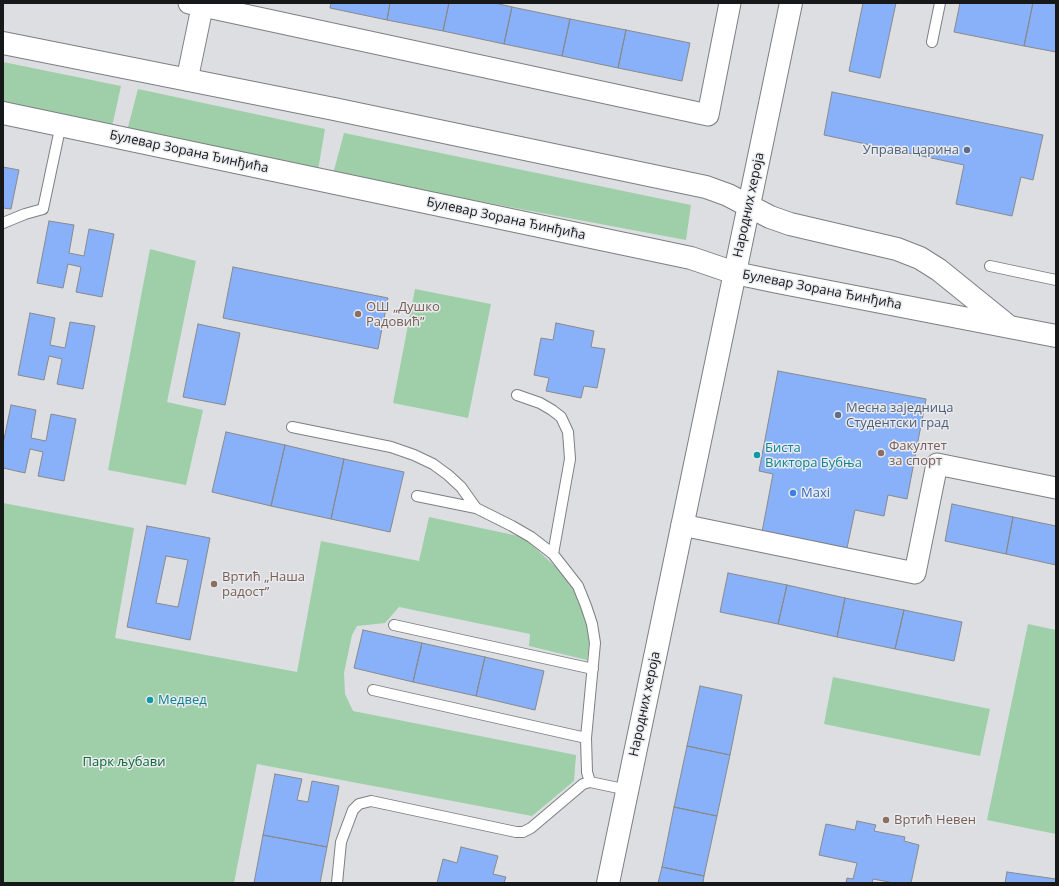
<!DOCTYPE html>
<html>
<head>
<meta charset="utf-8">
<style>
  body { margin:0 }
  #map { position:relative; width:1059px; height:886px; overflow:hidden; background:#dcdee2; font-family:"Open Sans",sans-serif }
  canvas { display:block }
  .frame { position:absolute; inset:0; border:4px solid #171819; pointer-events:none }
</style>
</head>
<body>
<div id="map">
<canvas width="1059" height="886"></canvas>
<div class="frame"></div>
</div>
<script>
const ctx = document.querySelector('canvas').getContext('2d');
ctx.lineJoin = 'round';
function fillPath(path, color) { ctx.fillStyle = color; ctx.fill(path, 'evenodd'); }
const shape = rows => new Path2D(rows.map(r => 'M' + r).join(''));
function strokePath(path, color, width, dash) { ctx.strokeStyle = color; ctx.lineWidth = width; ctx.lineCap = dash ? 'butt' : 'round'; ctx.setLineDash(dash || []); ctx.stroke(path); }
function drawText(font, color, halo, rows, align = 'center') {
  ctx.font = font + ' "Open Sans",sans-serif'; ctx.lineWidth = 3; ctx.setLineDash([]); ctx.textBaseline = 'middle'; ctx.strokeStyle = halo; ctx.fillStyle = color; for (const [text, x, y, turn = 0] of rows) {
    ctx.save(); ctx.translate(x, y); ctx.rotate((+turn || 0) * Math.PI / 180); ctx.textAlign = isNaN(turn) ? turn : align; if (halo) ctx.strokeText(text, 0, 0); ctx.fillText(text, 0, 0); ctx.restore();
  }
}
fillPath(shape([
  [3,62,121,86,112,127,3,104],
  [138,89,325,129,318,170,127,131],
  [344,133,691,205,686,240,333,174],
  [150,249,196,261,167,402,203,410,186,485,108,470],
  [415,289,491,304,468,418,393,403],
  [3,503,134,528,115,638,297,672,321,541,419,561,429,517,523,537,569,579,588,618,589,644,587,660,529,646,530,634,399,607,385,623,357,626,352,635,344,673,345,694,353,711,576,755,574,781,532,816,257,764,234,883,3,883],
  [1028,624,1056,630,1056,834,987,820],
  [833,677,990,709,980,756,824,724]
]), '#9ecfa9');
const building = shape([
  [331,3,390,3,387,20,330,8,331,3],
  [390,3,449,3,443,31,387,20,390,3],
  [449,3,495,3,512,7,504,44,443,31,449,3],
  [863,3,896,3,880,78,849,71,863,3],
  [960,3,1033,3,1024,46,954,32,960,3],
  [1033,3,1056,3,1056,52,1024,46,1033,3],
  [512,7,570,19,562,56,504,44,512,7],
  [570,19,626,30,618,68,562,56,570,19],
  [626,30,690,43,682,81,618,68,626,30],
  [832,92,1043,135,1033,180,1021,177,1012,216,956,204,964,165,824,135,832,92],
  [3,167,19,170,11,209,3,208,3,167],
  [49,221,74,225,69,253,84,256,89,229,114,234,102,297,76,292,81,267,68,264,63,288,37,283,49,221],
  [233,267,388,298,378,349,223,318,233,267],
  [30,313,55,318,50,345,65,348,70,322,95,326,83,389,57,384,62,359,49,356,44,380,18,375,30,313],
  [556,323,594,331,591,347,605,349,597,388,584,386,581,398,546,391,549,378,534,375,541,338,553,340,556,323],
  [198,324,240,333,225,405,183,397,198,324],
  [778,371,926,399,907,499,888,495,884,516,855,510,847,548,762,532,773,474,759,471,778,371],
  [11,405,36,410,31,438,46,441,51,414,76,419,64,481,38,476,43,452,30,449,25,473,3,468,3,444,11,405],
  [226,432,285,445,271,506,212,492,226,432],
  [285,445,344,459,331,519,271,506,285,445],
  [344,459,404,472,390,532,331,519,344,459],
  [952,504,1013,517,1006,554,945,541,952,504],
  [1013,517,1056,526,1056,565,1006,554,1013,517],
  [147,526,210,538,190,640,127,627,147,526],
  [166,556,188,560,178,607,156,603,166,556],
  [728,573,787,585,778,624,720,612,728,573],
  [787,585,845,598,837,637,778,624,787,585],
  [845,598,904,610,895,649,837,637,845,598],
  [904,610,962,622,954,661,895,649,904,610],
  [363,630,422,643,413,682,354,668,363,630],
  [422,643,485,657,476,696,413,682,422,643],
  [485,657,544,671,535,710,476,696,485,657],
  [700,686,742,695,730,755,687,746,700,686],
  [687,746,730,755,717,816,674,807,687,746],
  [275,774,302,779,297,800,308,802,312,781,339,786,327,847,263,835,275,774],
  [674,807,717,816,704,876,662,867,674,807],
  [857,821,876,825,874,831,905,837,904,841,919,845,911,883,894,883,873,879,872,883,846,883,847,878,853,879,857,863,819,855,826,824,855,830,857,821],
  [263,835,327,847,320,883,254,883,263,835],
  [461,847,498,856,493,874,506,877,504,883,437,883,443,859,457,863,461,847],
  [662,867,704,876,703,883,658,883,662,867],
  [1007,872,1056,879,1056,883,1005,883,1007,872]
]);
fillPath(building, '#88b1fa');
strokePath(building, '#88898d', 1);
const service = shape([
  [932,42,940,3],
  [3,223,25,214,43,209,61,124],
  [990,266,1056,280],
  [517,395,540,403,552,410,561,417,568,432,570,459,553,554],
  [292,427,391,447,414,455,433,464,448,475,461,487,476,508,512,526,531,537,553,554,578,586,586,606,592,624,595,643,586,738,587,772,590,782,628,790],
  [417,496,476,508],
  [394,625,593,669],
  [373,690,586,738],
  [337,883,341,842,353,810,359,804,371,801,516,832,523,832,531,828,583,784,590,782]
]);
const minor = shape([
  [189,3,708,115,730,3],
  [187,80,203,3],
  [682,525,915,573,937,464,1056,488]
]);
const tertiary = shape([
  [3,43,334,109,706,187,728,195,770,217,790,224,897,249,920,258,939,270,1007,325],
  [3,113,691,258,735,273,778,282,1056,336],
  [608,883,791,3]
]);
strokePath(service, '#7d7f82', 12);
strokePath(minor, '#7d7f82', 23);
strokePath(tertiary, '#7d7f82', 24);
strokePath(service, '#fff', 10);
strokePath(minor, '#fff', 21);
strokePath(tertiary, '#fff', 22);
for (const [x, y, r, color] of [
  [967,150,4,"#5c6f8a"],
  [358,314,4,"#8d6e63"],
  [838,415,4,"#5c6f8a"],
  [881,453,4,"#8d6e63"],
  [757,455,4,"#0f9aa8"],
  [793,493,4,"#3f7fe0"],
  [214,584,4,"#8d6e63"],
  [150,700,4,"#0f9aa8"],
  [886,820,4,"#8d6e63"]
]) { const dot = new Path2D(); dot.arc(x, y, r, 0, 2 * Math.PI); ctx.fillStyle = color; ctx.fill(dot); strokePath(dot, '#e9ebef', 1.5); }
drawText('13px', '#4e5e75', '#e9ebef', [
  ["Управа царина",959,150],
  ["Месна заједница",846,408,"left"],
  ["Студентски град",846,423,"left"]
], 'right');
drawText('13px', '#171819', '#e9ebef', [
  ["Булевар Зорана Ђинђића",189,152,12],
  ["Народних хероја",749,205,-78],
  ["Булевар Зорана Ђинђића",506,219,12],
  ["Булевар Зорана Ђинђића",822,290,11],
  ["Народних хероја",645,704,-78]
]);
drawText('13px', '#785e54', '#e9ebef', [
  ["ОШ „Душко",366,307],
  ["Радовић”",366,322],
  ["Факултет",889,446],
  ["за спорт",889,461],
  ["Вртић „Наша",222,577],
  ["радост”",222,592],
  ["Вртић Невен",894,820]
], 'left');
drawText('13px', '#0d838f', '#e9ebef', [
  ["Биста",765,448],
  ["Виктора Бубња",765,463],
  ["Медвед",158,700]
], 'left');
drawText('13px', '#366cbe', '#e9ebef', [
  ["Maxi",801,493]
], 'left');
drawText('13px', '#0a6833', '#e9ebef', [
  ["Парк љубави",124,762]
]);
</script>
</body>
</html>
